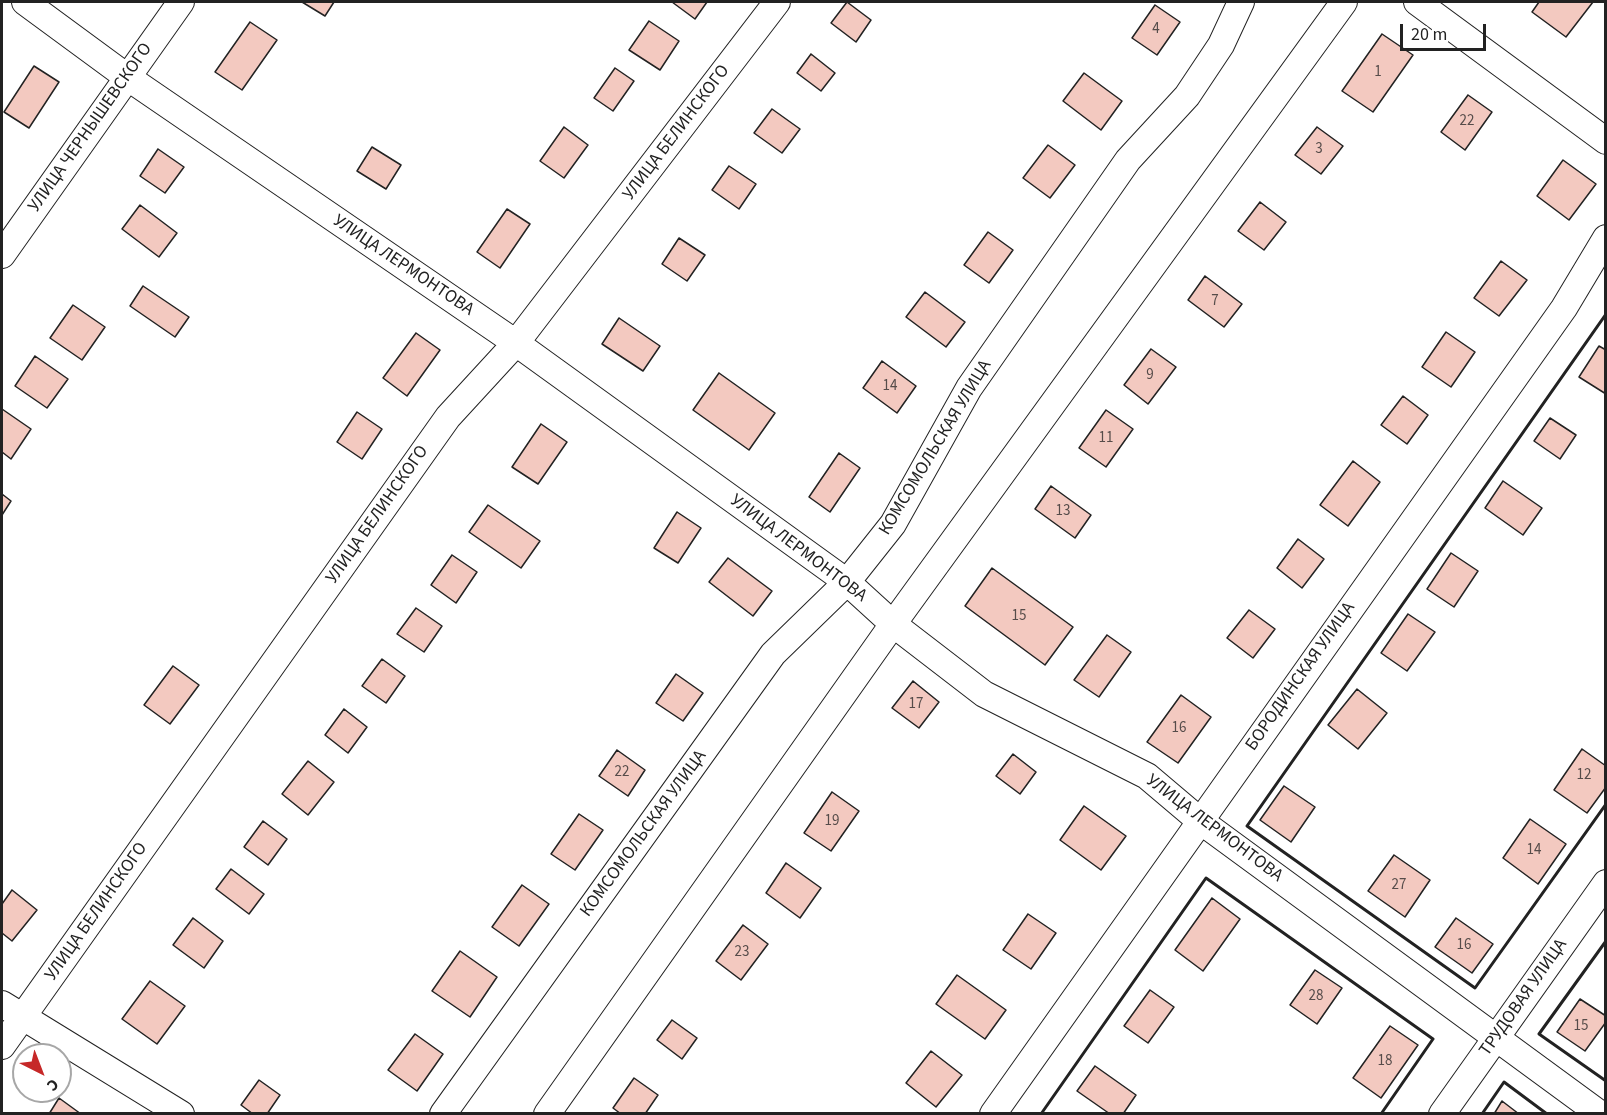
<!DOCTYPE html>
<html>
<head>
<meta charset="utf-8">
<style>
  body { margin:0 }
  #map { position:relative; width:1607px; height:1115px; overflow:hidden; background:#fff; font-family:"Source Sans 3",sans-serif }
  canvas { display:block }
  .frame { position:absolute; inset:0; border:3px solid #222; pointer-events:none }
  .north { position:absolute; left:12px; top:1043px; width:60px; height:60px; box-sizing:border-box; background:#fff; border:2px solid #a7a7a7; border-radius:50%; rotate:138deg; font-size:16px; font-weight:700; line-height:24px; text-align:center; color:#222 }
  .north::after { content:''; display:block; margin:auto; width:21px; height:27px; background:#c62828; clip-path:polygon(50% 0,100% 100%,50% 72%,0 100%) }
  .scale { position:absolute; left:1400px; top:24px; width:86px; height:27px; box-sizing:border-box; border:3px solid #222; border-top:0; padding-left:8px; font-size:18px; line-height:21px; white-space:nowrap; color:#222; -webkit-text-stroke:4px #fff; paint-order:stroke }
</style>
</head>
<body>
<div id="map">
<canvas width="1607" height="1115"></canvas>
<div class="frame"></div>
<div class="north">С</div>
<div class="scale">20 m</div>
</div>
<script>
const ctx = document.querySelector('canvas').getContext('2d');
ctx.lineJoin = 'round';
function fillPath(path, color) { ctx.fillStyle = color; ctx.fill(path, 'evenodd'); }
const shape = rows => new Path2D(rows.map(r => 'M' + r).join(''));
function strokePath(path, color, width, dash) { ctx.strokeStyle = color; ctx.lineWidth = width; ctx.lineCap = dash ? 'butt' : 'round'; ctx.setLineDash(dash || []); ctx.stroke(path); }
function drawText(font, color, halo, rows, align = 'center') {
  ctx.font = font + ' "Source Sans 3",sans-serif'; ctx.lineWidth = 4.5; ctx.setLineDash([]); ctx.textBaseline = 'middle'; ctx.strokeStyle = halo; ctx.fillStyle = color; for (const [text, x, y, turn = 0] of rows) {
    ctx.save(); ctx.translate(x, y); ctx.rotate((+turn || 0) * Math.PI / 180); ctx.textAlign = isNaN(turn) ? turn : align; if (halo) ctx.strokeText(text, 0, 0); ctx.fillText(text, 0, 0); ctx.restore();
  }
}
const building = shape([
  [302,2,334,2,325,16,302,2],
  [672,2,707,2,695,19,672,2],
  [847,2,871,20,856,42,831,23,847,2],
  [1539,2,1593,2,1566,37,1532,12,1539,2],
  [1155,5,1180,22,1157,55,1132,38,1155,5],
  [649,21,679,41,660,70,629,50,649,21],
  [250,22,277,40,242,90,215,72,250,22],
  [1382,34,1413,55,1373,112,1342,91,1382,34],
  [811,54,835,73,821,91,797,73,811,54],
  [34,66,59,82,29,128,4,112,34,66],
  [615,68,634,81,613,111,594,98,615,68],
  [1084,73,1122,101,1101,130,1063,101,1084,73],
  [1468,95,1492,112,1465,150,1441,132,1468,95],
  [772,109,800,129,782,153,754,133,772,109],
  [564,127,588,145,564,178,540,161,564,127],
  [1317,127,1343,146,1321,174,1295,155,1317,127],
  [1048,145,1075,165,1050,198,1023,178,1048,145],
  [372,147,401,165,386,189,357,171,372,147],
  [158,149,184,167,165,193,140,176,158,149],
  [1563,160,1596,184,1569,220,1537,196,1563,160],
  [729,166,756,184,739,209,712,190,729,166],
  [1260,202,1286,222,1264,250,1238,231,1260,202],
  [140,205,177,233,159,257,122,229,140,205],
  [507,209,530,224,500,268,477,252,507,209],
  [988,232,1013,250,989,283,964,265,988,232],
  [679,238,705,255,687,281,662,264,679,238],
  [1501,261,1527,280,1499,316,1474,298,1501,261],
  [1205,276,1242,304,1224,327,1188,300,1205,276],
  [143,286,189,317,175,337,130,306,143,286],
  [925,292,965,322,946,347,906,317,925,292],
  [73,305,105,327,82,360,50,338,73,305],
  [619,318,660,346,643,371,602,344,619,318],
  [1446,332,1475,352,1451,387,1422,367,1446,332],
  [416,333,440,350,407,396,383,378,416,333],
  [1599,346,1606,350,1606,394,1579,377,1599,346],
  [1151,349,1176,367,1148,404,1124,385,1151,349],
  [35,356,68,379,47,408,15,386,35,356],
  [882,361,916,386,897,413,863,388,882,361],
  [719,373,775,413,749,450,693,410,719,373],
  [1403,396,1428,415,1407,444,1381,425,1403,396],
  [2,409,31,429,11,459,2,452,2,409],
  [1106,410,1133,429,1106,467,1079,448,1106,410],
  [357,412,382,429,362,459,337,442,357,412],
  [1550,418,1576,435,1560,459,1534,441,1550,418],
  [541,424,567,442,538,484,512,467,541,424],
  [839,453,860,468,830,512,809,497,839,453],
  [1353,461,1380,482,1348,526,1320,505,1353,461],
  [1503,481,1542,508,1523,535,1485,508,1503,481],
  [1051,486,1091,515,1075,538,1035,509,1051,486],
  [2,494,11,501,2,515,2,494],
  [488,505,540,541,521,568,469,532,488,505],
  [677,512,701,528,678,563,654,548,677,512],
  [1298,539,1324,559,1302,588,1277,568,1298,539],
  [1451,553,1478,571,1454,607,1427,589,1451,553],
  [452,555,477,572,456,603,431,585,452,555],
  [728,558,772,591,753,616,709,582,728,558],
  [992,568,1073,627,1045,665,965,606,992,568],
  [416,608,442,626,424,652,397,634,416,608],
  [1249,610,1275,629,1253,658,1227,638,1249,610],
  [1408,614,1435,632,1407,671,1381,653,1408,614],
  [1107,635,1131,652,1099,697,1074,680,1107,635],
  [382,659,405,676,386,703,362,686,382,659],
  [173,666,199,685,170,724,144,705,173,666],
  [676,674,703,693,683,721,656,703,676,674],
  [913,681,939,702,919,728,892,708,913,681],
  [1357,689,1387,713,1358,749,1328,725,1357,689],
  [1181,695,1211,717,1178,763,1147,742,1181,695],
  [344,709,367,727,348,753,325,735,344,709],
  [1582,749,1606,766,1606,787,1587,813,1554,790,1582,749],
  [617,750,645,770,628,796,599,776,617,750],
  [1013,754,1036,772,1020,794,996,776,1013,754],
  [308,761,334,782,308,815,282,794,308,761],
  [1284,786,1315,807,1291,842,1260,820,1284,786],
  [832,792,859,811,831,851,804,833,832,792],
  [1084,806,1126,836,1101,870,1060,840,1084,806],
  [579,814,603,830,575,870,551,854,579,814],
  [1530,819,1566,844,1538,884,1503,858,1530,819],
  [263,821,287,839,268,865,244,847,263,821],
  [1394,855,1430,880,1405,917,1368,891,1394,855],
  [786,863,821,888,800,918,766,893,786,863],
  [231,869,264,894,249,914,216,889,231,869],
  [522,885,549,904,519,946,492,927,522,885],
  [12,890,37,910,12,941,2,933,2,904,12,890],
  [1212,898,1240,919,1203,971,1175,950,1212,898],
  [1028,914,1056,933,1031,969,1003,950,1028,914],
  [193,918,223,941,204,968,173,945,193,918],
  [1456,918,1493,944,1472,973,1435,947,1456,918],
  [743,925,768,944,741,980,716,961,743,925],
  [460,951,497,977,470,1017,432,991,460,951],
  [1315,970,1342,988,1317,1024,1290,1005,1315,970],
  [957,975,1006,1010,985,1039,936,1004,957,975],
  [150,981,185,1006,157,1044,122,1019,150,981],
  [1150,990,1174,1007,1148,1043,1124,1026,1150,990],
  [1580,999,1606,1016,1606,1022,1585,1051,1557,1032,1580,999],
  [672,1020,697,1038,682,1059,657,1040,672,1020],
  [1390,1026,1418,1045,1381,1098,1353,1078,1390,1026],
  [415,1034,443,1054,417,1091,388,1070,415,1034],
  [931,1051,962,1075,936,1107,906,1083,931,1051],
  [1095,1066,1136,1095,1123,1114,1110,1114,1077,1091,1095,1066],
  [634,1078,658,1095,645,1114,621,1114,613,1108,634,1078],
  [259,1080,280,1095,267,1114,253,1114,241,1105,259,1080],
  [59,1098,81,1114,49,1114,59,1098],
  [1502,1101,1519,1114,1494,1114,1502,1101]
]);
fillPath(building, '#f3c9c0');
strokePath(building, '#222', 1.5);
const street = shape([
  [25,2,127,77,516,343,847,582,893,624,984,694,1147,776,1199,820,1600,1114],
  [1417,2,1606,141],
  [2,255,181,2],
  [2,1004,181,1114],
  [2,1046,448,417,516,343,777,2],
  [443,1114,773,654,847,582,893,524,969,388,1128,160,1187,96,1221,45,1241,2],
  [547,1114,893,624,1344,2],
  [993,1114,1564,308,1606,238],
  [1442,1114,1606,883]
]);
strokePath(street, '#222', 28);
strokePath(street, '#fff', 26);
strokePath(shape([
  [1606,314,1247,826,1475,988,1606,804],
  [1606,941,1539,1034,1606,1081],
  [1041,1114,1206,878,1433,1039,1381,1114],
  [1482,1114,1504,1082,1547,1114]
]), '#222', 3);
drawText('15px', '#564c4a', null, [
  ["4",1156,30],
  ["1",1378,73],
  ["22",1467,122],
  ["3",1319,150],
  ["7",1215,302],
  ["9",1150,376],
  ["14",890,387],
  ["11",1106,439],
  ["13",1063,512],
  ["15",1019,617],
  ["17",916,705],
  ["16",1179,729],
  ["22",622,773],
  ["12",1584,776],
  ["19",832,822],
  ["14",1534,851],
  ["27",1399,886],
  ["16",1464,946],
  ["23",742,953],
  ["28",1316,997],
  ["15",1581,1027],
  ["18",1385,1062]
]);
drawText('18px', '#222', '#fff', [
  ["УЛИЦА ЧЕРНЫШЕВСКОГО",91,128,-55],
  ["УЛИЦА БЕЛИНСКОГО",677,133,-53],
  ["УЛИЦА ЛЕРМОНТОВА",403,266,34],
  ["КОМСОМОЛЬСКАЯ УЛИЦА",936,448,-59],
  ["УЛИЦА БЕЛИНСКОГО",378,515,-55],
  ["УЛИЦА ЛЕРМОНТОВА",798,549,37],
  ["БОРОДИНСКАЯ УЛИЦА",1301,677,-55],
  ["УЛИЦА ЛЕРМОНТОВА",1214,829,37],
  ["КОМСОМОЛЬСКАЯ УЛИЦА",644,834,-54],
  ["УЛИЦА БЕЛИНСКОГО",97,912,-55],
  ["ТРУДОВАЯ УЛИЦА",1524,998,-55]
]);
</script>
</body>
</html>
